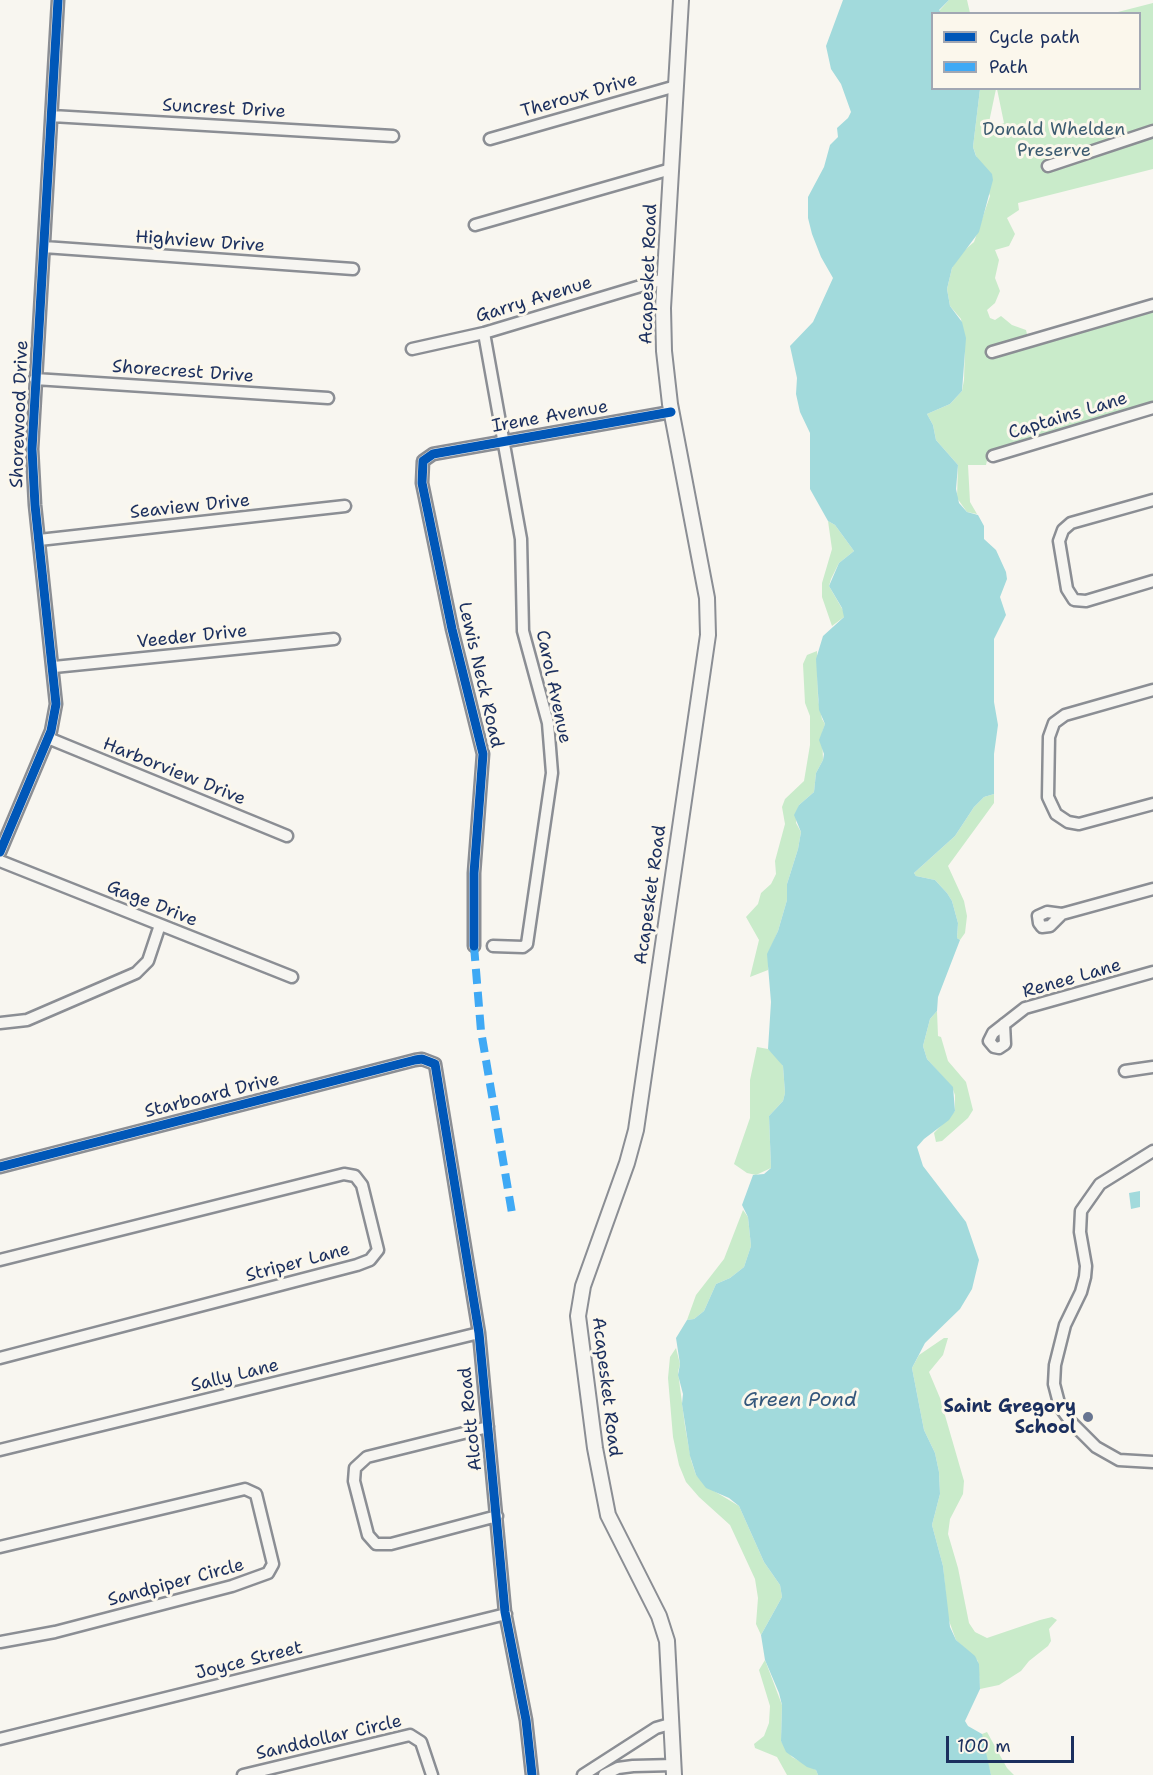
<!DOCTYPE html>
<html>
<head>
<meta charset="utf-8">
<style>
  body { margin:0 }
  #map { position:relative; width:1153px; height:1775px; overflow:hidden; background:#f8f6f0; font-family:"Shantell Sans",sans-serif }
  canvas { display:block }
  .legend { position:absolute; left:931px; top:12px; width:210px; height:78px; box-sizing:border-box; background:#fbf7ec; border:2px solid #a1a7b3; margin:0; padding:8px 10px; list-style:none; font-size:18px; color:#1b2f5e }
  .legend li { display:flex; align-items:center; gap:12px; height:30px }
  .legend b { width:30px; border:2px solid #a1a7b3 }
  .scale { position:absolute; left:946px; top:1736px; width:128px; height:27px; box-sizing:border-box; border:3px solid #1b2f5e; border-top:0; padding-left:8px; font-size:18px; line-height:21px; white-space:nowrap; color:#1b2f5e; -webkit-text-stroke:4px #fbf7ec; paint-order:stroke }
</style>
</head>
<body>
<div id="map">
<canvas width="1153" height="1775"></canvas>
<ul class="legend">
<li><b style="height:8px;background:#0057b8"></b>Cycle path</li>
<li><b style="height:8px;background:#3fa9f5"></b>Path</li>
</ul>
<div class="scale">100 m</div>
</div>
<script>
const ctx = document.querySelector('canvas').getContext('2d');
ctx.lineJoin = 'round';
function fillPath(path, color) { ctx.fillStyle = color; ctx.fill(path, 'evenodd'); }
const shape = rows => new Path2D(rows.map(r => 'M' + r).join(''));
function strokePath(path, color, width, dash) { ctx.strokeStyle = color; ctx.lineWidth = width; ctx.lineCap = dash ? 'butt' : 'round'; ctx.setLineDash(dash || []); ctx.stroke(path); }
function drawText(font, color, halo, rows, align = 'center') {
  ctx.font = font + ' "Shantell Sans",sans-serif'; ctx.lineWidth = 6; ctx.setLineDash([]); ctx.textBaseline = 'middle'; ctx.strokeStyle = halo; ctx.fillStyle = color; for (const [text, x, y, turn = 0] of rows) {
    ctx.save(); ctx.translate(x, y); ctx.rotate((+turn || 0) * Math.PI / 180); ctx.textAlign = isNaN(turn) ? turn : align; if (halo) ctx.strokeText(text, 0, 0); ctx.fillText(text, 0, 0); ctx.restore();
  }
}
fillPath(shape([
  [949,0,967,0,970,13,941,13,939,11],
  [1153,3,1153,169,1018,203,1019,210,1007,218,1015,234,1009,246,995,250,999,260,995,278,1000,291,995,303,987,310,990,318,995,320,1001,316,1012,325,1026,330,1028,338,1153,309,1153,404,989,452,986,465,968,465,970,502,977,514,967,512,957,498,958,465,936,440,933,425,927,414,950,404,962,391,964,380,965,347,961,319,950,306,947,289,952,268,960,254,974,242,990,196,973,147,980,89,996,89,988,127,1004,123,997,89,1140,88,1140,14,1114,13],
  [828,521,835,525,854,551,839,563,831,579,829,586,844,612,844,617,832,626,822,597,822,583,832,549],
  [817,651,818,699,822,719,825,724,822,733,823,760,816,773,814,792,799,805,796,823,801,832,798,849,787,884,787,900,778,931,768,954,768,970,750,977,759,940,746,917,758,904,761,893,771,884,776,874,775,861,785,824,782,807,785,799,804,781,810,745,810,716,805,703,803,664,807,655],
  [994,794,994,803,948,866,964,901,967,916,965,933,960,940,957,938,958,923,952,901,947,893,935,880,916,876,914,873,955,836,974,807,984,797],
  [937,1011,938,1036,941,1037,948,1061,966,1082,973,1110,968,1118,942,1141,936,1142,934,1133,955,1111,955,1095,952,1087,927,1059,923,1046,930,1019],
  [757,1047,768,1049,778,1057,783,1066,785,1093,783,1101,769,1116,771,1168,756,1175,747,1173,734,1164,750,1118,750,1080],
  [743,1210,748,1217,751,1246,744,1267,730,1278,716,1284,704,1311,694,1319,687,1320,696,1295,724,1259],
  [944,1338,948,1338,943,1355,929,1372,940,1398,964,1481,963,1494,950,1519,948,1534,958,1568,969,1623,975,1632,987,1638,1040,1620,1052,1617,1057,1620,1049,1629,1051,1641,1048,1646,1029,1661,1021,1671,999,1685,980,1689,978,1661,956,1640,948,1618,943,1566,932,1525,940,1494,939,1472,935,1453,924,1430,912,1368,919,1355],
  [676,1348,680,1364,678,1372,685,1426,691,1460,696,1475,714,1491,739,1506,764,1562,780,1585,782,1597,761,1635,756,1624,758,1598,755,1579,730,1525,699,1497,686,1482,679,1465,673,1437,668,1378,670,1357],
  [765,1660,782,1705,781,1741,792,1757,816,1770,818,1775,787,1775,777,1757,755,1748,754,1744,764,1736,769,1723,770,1706,759,1670],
  [987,1732,1007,1768,1014,1775,991,1775,982,1741,982,1734]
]), '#c9ebca');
fillPath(shape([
  [843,0,949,0,939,10,941,13,932,14,932,88,980,89,973,147,976,156,992,174,993,180,979,232,952,268,947,289,950,306,962,322,966,338,962,391,950,404,927,414,933,425,936,440,958,465,956,489,959,503,967,512,978,515,984,526,984,539,996,550,1006,572,1007,579,1000,597,1006,615,994,639,994,702,998,725,994,754,994,794,984,797,974,807,955,836,914,873,916,876,935,880,947,893,952,901,958,923,957,938,960,940,938,997,937,1011,930,1019,923,1046,927,1059,953,1087,955,1111,949,1120,924,1139,917,1147,923,1166,966,1222,979,1260,972,1289,960,1309,925,1343,912,1368,924,1430,935,1453,939,1472,940,1494,932,1525,943,1566,950,1627,956,1640,975,1656,979,1664,980,1689,965,1721,968,1726,982,1734,991,1775,818,1775,816,1770,807,1767,786,1752,781,1741,782,1705,779,1693,765,1660,761,1635,782,1597,780,1585,764,1562,739,1506,729,1498,706,1488,696,1475,690,1456,682,1404,683,1394,678,1375,680,1364,676,1338,687,1320,694,1319,704,1311,716,1284,730,1278,744,1267,751,1246,748,1217,742,1205,753,1175,764,1174,771,1168,769,1116,783,1101,785,1093,783,1066,768,1049,771,1002,767,954,778,931,787,900,787,884,798,849,801,832,794,815,799,805,814,792,816,773,823,760,824,754,819,740,825,724,819,710,816,659,823,636,844,617,842,608,829,586,839,563,854,551,835,525,828,521,810,489,810,433,800,412,796,394,797,378,790,346,813,322,833,278,821,257,812,234,808,218,808,197,824,167,830,145,838,137,837,128,848,118,851,112,841,84,831,69,826,46],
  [1140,1191,1140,1207,1131,1209,1129,1193]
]), '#a2dadc');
const minor = shape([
  [52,116,393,136],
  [490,139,676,86],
  [1048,166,1153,131],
  [475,225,671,169],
  [44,247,353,269],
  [484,333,521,539,523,631,548,723,552,773,527,944,523,947,493,946],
  [412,349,484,333,664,279],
  [992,352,1153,305],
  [35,379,328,398],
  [993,456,1153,408],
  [1153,500,1071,523,1063,530,1059,541,1067,589,1074,600,1086,601,1153,581],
  [39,540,345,506],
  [54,667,334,639],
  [1153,690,1065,715,1054,723,1049,737,1048,797,1056,814,1068,822,1079,824,1153,804],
  [48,738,287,836],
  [0,852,51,731,56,704,35,505,32,449,58,0],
  [0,861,292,977],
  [1047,912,1062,914,1050,926,1042,927,1039,923,1038,916,1047,912],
  [1062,914,1153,889],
  [474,946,474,873,483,754,452,629,422,483,423,461,433,454,671,412],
  [0,1023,27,1020,136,973,148,961,160,925],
  [1004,1024,1005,1044,999,1048,994,1047,989,1041,993,1033,1025,1008,1153,972],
  [1125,1071,1153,1067],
  [1153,1151,1100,1184,1081,1211,1080,1232,1086,1266,1085,1277,1081,1292,1065,1325,1055,1365,1054,1384,1060,1407,1071,1422,1096,1447,1119,1460,1153,1462],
  [0,1167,415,1060,422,1059,435,1064,479,1333,505,1612,526,1720,532,1775],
  [0,1260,344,1174,355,1176,362,1185,378,1250,370,1260,357,1265,0,1358],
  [488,1427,367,1457,355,1468,354,1481,368,1535,376,1544,391,1544,497,1516],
  [0,1450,479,1333],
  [0,1547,245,1489,256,1494,273,1564,268,1573,232,1586,55,1632,0,1642],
  [0,1739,506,1614],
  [243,1775,410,1735,421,1742,432,1775],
  [583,1775,656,1728,670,1724],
  [604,1775,618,1768,633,1766,674,1765]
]);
const major = shape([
  [674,1775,667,1641,659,1616,608,1515,595,1448,578,1316,583,1286,627,1163,636,1130,708,635,707,598,670,404,664,351,663,308,681,0]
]);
strokePath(minor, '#8b8e94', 15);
strokePath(major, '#8b8e94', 18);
strokePath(minor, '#f6f5f1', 10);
strokePath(major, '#f6f5f1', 14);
strokePath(shape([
  [474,946,481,1031,513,1219]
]), '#3fa9f5', 8, [15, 8]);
strokePath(shape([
  [0,852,51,731,56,704,35,505,32,449,58,0],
  [474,946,474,873,483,754,452,629,422,483,423,461,433,454,671,412],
  [0,1167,415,1060,422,1059,435,1064,479,1333,505,1612,526,1720,532,1775]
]), '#0057b8', 9);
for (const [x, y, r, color] of [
  [1088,1417,6,"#687591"]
]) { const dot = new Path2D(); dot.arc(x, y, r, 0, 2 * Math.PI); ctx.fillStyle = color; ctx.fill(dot); strokePath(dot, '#fbf7ec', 2); }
drawText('18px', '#1b2f5e', '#fbf7ec', [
  ["Theroux Drive",579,96,-16],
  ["Suncrest Drive",224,109,3],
  ["Highview Drive",200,242,4],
  ["Acapesket Road",649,274,-88],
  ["Garry Avenue",534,300,-17],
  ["Shorecrest Drive",183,372,4],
  ["Shorewood Drive",20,414,-88],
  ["Captains Lane",1068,416,-17],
  ["Irene Avenue",550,417,-10],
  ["Seaview Drive",190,507,-6],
  ["Veeder Drive",192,637,-6],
  ["Lewis Neck Road",480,675,77],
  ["Carol Avenue",553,687,78],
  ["Harborview Drive",174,772,22],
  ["Acapesket Road",651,895,-82],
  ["Gage Drive",152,904,22],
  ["Renee Lane",1072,979,-16],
  ["Starboard Drive",212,1096,-14],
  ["Striper Lane",298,1263,-15],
  ["Sally Lane",235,1376,-14],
  ["Acapesket Road",606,1387,83],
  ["Alcott Road",471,1419,-96],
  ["Sandpiper Circle",176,1583,-15],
  ["Joyce Street",249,1661,-14],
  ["Sanddollar Circle",329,1738,-13]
]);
drawText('18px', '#3d5c71', '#fbf7ec', [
  ["Donald Whelden",1054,130],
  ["Preserve",1054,151]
]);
drawText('bold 18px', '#1b2f5e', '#fbf7ec', [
  ["Saint Gregory",1076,1407],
  ["School",1076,1428]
], 'right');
drawText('italic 20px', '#34577c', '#fbf7ec', [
  ["Green Pond",800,1401]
]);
</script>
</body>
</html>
